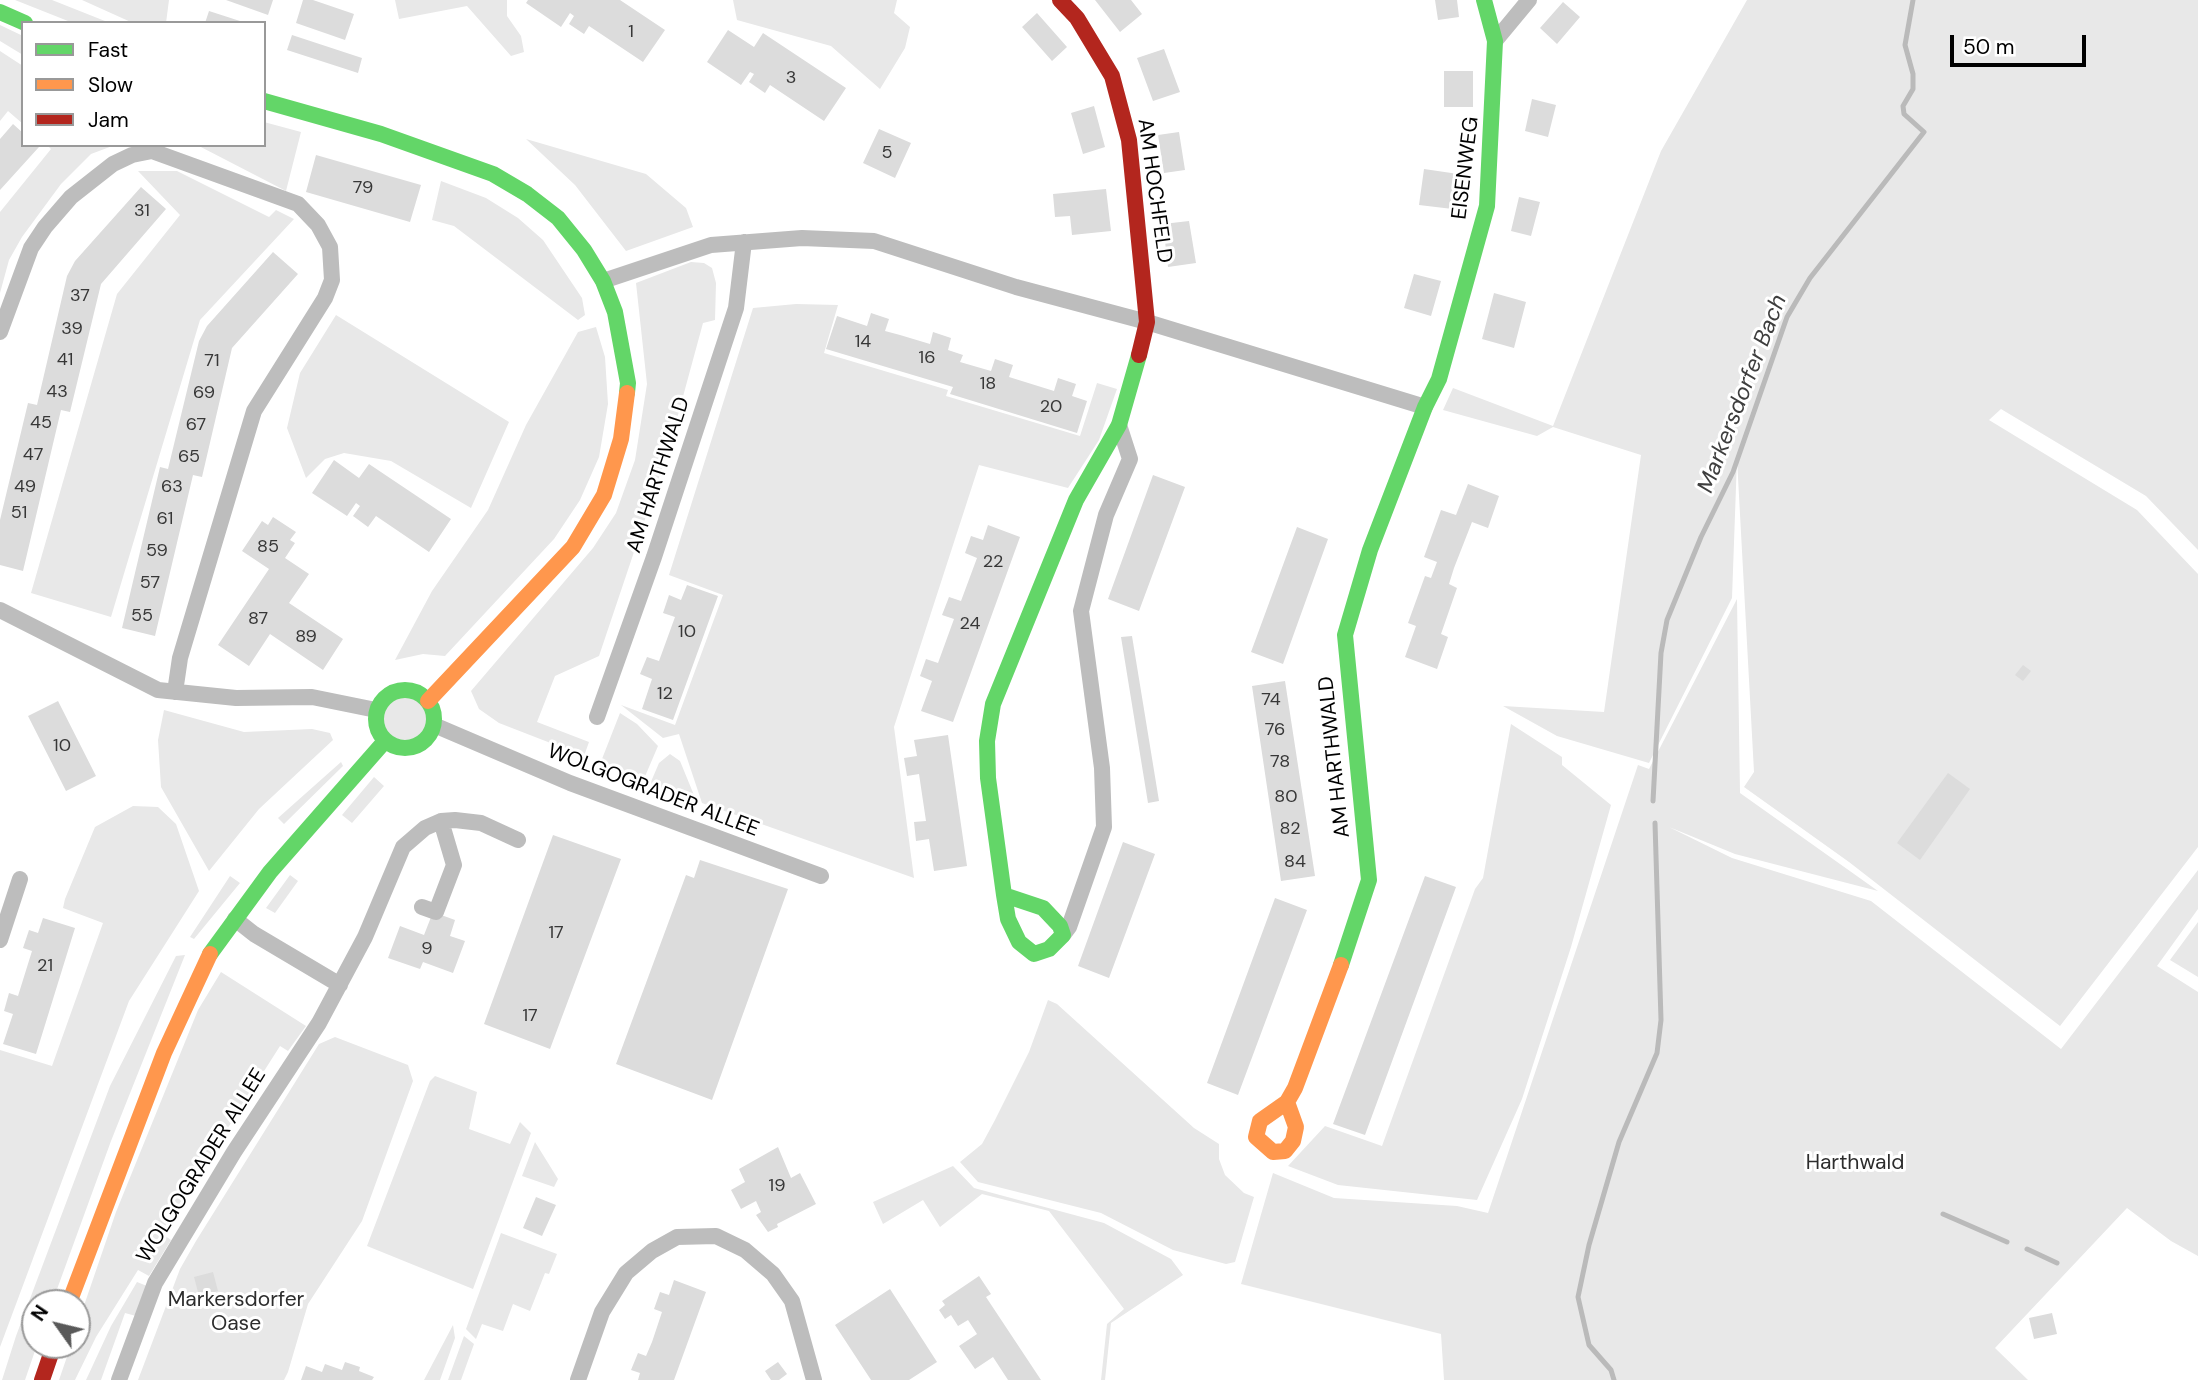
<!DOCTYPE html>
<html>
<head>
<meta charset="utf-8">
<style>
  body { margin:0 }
  #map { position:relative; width:2198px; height:1380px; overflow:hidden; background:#fff; font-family:"DM Sans",sans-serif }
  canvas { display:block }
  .legend { position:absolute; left:21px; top:21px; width:245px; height:126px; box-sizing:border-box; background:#fff; border:2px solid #999; margin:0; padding:9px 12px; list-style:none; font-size:21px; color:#000 }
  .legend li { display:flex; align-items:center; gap:14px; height:35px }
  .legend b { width:35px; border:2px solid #999 }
  .north { position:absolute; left:21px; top:1289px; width:70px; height:70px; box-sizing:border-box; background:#fff; border:2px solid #999; border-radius:50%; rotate:304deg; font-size:19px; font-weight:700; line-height:28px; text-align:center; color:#000 }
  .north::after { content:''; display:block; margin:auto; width:24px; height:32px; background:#595959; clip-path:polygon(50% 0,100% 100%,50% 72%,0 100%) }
  .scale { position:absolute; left:1950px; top:35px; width:136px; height:32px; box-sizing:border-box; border:4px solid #000; border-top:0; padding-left:9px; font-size:21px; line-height:24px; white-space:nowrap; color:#000; -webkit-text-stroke:5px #fff; paint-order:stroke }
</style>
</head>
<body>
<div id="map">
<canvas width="2198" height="1380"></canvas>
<ul class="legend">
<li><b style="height:9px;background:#63d668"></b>Fast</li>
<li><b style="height:9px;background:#ff974d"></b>Slow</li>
<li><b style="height:9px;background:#b3261e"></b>Jam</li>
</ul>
<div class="north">N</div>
<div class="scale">50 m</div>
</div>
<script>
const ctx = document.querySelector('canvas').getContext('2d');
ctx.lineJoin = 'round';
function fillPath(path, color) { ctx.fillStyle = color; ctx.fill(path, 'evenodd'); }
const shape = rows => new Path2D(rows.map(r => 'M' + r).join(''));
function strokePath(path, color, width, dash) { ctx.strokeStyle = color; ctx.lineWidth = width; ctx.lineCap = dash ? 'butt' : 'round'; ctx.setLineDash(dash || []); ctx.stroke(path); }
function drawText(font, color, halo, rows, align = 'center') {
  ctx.font = font + ' "DM Sans",sans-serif'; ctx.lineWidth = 6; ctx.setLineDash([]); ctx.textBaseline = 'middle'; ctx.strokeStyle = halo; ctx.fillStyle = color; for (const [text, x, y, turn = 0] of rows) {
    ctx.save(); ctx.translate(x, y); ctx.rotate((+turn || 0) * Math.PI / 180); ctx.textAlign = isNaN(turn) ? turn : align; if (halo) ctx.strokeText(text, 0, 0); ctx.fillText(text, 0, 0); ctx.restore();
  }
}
fillPath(shape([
  [15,0,52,0,110,23,73,23],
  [82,0,169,0,166,23,133,23],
  [395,0,507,0,507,16,521,36,524,52,511,56,467,6,399,19],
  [733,0,897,0,894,13,910,27,905,48,880,89,831,46,737,20],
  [1747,0,2198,0,2198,550,2146,496,2001,409,1989,420,2137,510,2198,574,2198,847,2060,1026,1849,862,1744,787,1754,772,1737,459,1732,598,1649,763,1557,736,1503,706,1604,712,1641,455,1553,427,1537,436,1443,410,1453,388,1553,426,1661,151],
  [0,25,23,36,23,55,0,41],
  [0,51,23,66,23,124,8,111,0,121],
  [264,122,301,132,286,191,197,145,264,145],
  [526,139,646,174,686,208,693,227,626,251,575,185],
  [47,145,115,145,91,154,61,184,22,237,9,260,0,293,0,212,51,149],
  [138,171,177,171,269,217,276,210,294,219,200,320,111,617,31,593,117,294,180,215],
  [441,181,486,198,518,218,543,240,582,298,585,315,578,320,454,226,432,220],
  [691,262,704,263,712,268,716,283,715,320,703,323,669,448,599,656,555,676,537,722,589,742,584,756,499,723,479,709,471,691,593,548,616,513,635,460,647,384,636,283],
  [796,304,838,305,824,353,948,390,946,396,1080,436,1097,383,1117,389,1099,440,1068,488,979,465,894,727,914,878,702,803,679,734,663,738,621,705,675,725,723,595,669,575,753,308],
  [336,315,509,422,471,508,391,461,344,453,325,459,306,478,287,428,300,373],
  [596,327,605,357,608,404,599,457,580,500,554,539,445,656,423,654,395,660,432,591,488,510,526,425,578,332],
  [1737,599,1740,793,1878,891,1735,854,1669,827,1732,858,1871,901,2061,1049,2198,870,2198,909,2157,966,2198,992,2198,1256,2171,1241,2127,1208,1995,1348,2028,1380,1444,1380,1441,1334,1241,1284,1273,1173,1334,1198,1457,1206,1488,1213,1638,765,1649,769],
  '382 718a23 23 0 1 1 46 0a23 23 0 1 1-46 0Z',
  [164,710,244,732,312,729,330,733,333,740,259,809,209,871,161,787,158,740],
  [620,713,637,724,658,746,643,781,600,764],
  [1511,724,1562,757,1562,765,1611,805,1571,947,1522,1099,1477,1200,1338,1185,1288,1166,1325,1126,1382,1146,1475,889,1483,878],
  [670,754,680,761,696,800,650,784,659,763],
  [341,762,343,766,284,824,278,818],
  [374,777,384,786,352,823,342,815],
  [133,806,158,807,176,824,199,891,129,1001,0,1347,0,1050,52,1066,103,923,63,908,65,899,95,827],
  [290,875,298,881,275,913,266,908],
  [230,876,240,883,194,939,190,937],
  [2198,922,2198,977,2170,960],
  [185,955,111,1141,52,1303,35,1303,37,1345,25,1380,2,1380,16,1336,110,1086,176,956],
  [221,972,306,1026,288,1051,280,1046,161,1233,171,1240,149,1276,138,1270,96,1337,75,1380,59,1380,71,1345,77,1345,77,1326,116,1212,198,1010],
  [1048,1000,1057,1004,1194,1128,1219,1144,1219,1159,1225,1175,1244,1193,1254,1197,1235,1262,1226,1264,1173,1250,1101,1213,978,1182,960,1162,982,1144,995,1120,1029,1052],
  [335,1037,408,1065,413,1081,362,1221,308,1304,288,1372,284,1380,138,1380,180,1269,196,1241,319,1044],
  [435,1076,477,1092,469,1129,510,1144,520,1122,531,1133,473,1289,367,1246,430,1081],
  [535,1142,558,1179,554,1187,522,1176],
  [953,1166,974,1188,1104,1223,1171,1259,1183,1275,1111,1323,1105,1380,1101,1380,1107,1324,1124,1309,1049,1211,982,1194,940,1227,923,1200,883,1224,873,1202],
  [501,1233,557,1254,549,1274,545,1273,530,1311,513,1304,503,1331,482,1324,476,1339,466,1329],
  [137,1282,147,1286,136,1316,125,1313,101,1380,86,1380,111,1326],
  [453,1325,455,1338,440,1380,424,1380],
  [464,1336,474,1344,461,1380,448,1380]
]), '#e8e8e8');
strokePath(shape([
  [1653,801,1661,653,1667,620,1701,537,1733,472,1787,317,1810,278,1924,132,1904,114,1903,106,1913,89,1913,74,1905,45,1913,0],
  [1943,1214,2007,1242],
  [2027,1249,2057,1263],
  [1614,1380,1611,1370,1589,1345,1578,1297,1589,1245,1619,1142,1657,1053,1661,1020,1655,823]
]), '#bababa', 5);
fillPath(shape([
  [226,0,273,0,268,15],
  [303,0,313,0,354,14,345,40,296,23],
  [528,0,620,0,665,30,643,62,589,26,584,34,569,24,574,16,570,13,561,27,526,3],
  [1095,0,1131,0,1142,14,1120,32],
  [1435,0,1457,0,1459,17,1438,20],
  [1563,2,1580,17,1557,44,1540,28],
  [209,11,243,22,243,23,205,23],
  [1037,13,1067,47,1052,61,1022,27],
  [728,30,754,47,763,33,846,88,824,121,770,85,765,93,749,82,754,74,750,72,741,85,707,62],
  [292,35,362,58,358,73,287,50],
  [1164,49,1180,92,1153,101,1137,58],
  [1444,71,1473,71,1473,107,1444,107],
  [1532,99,1556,105,1548,137,1525,131],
  [1094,106,1105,147,1083,154,1071,113],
  [13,124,23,133,23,145,39,147,0,190,0,139],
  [879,129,911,143,895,178,863,163],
  [1179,132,1185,170,1164,173,1158,135],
  [316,155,421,185,410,222,306,192],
  [1424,169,1465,175,1461,210,1419,205],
  [141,187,166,209,101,284,70,412,61,410,23,571,0,565,0,520,28,403,37,405,67,276,75,261],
  [1106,189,1111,231,1072,235,1070,216,1055,217,1053,194],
  [1519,197,1540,202,1531,236,1511,231],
  [1189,221,1196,263,1168,267,1163,224],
  [273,252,298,274,232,348,202,477,193,475,155,636,122,628,160,467,168,469,199,341,207,326],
  [1414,274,1441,281,1431,316,1404,308],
  [1494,293,1526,302,1514,348,1482,339],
  [871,313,889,319,885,331,900,335,930,344,933,332,951,338,948,350,963,355,960,362,991,371,995,359,1013,365,1009,377,1054,391,1058,378,1076,384,1072,396,1087,401,1077,433,950,394,953,387,826,349,837,316,867,326],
  [334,460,359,478,369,464,451,519,429,552,376,516,368,527,353,516,360,506,356,503,347,516,312,493],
  [1153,475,1185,487,1139,611,1108,599],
  [1468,484,1499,496,1488,528,1472,522,1454,568,1449,584,1457,588,1441,634,1448,637,1437,669,1405,657,1416,626,1408,623,1425,576,1431,578,1437,562,1424,557,1441,510,1456,515],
  [273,517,296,532,290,540,295,543,285,558,309,574,289,603,343,639,323,670,270,634,249,666,218,645,269,569,242,551,262,521,268,525],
  [988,525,1020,537,953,722,921,711,932,681,920,676,926,659,938,663,954,619,942,615,949,597,961,601,977,558,965,553,971,536,983,540],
  [1297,527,1328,539,1283,664,1251,652],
  [687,585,718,596,673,720,642,709,652,679,640,674,647,657,659,661,675,617,663,613,669,595,681,600],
  [1132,636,1159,801,1148,803,1121,637],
  [2023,665,2031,671,2023,681,2015,675],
  [1285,681,1315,876,1281,881,1252,686],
  [58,701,96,776,66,791,28,716],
  [948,735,967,866,934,871,929,839,916,841,914,822,926,821,919,774,907,776,904,758,917,756,914,740],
  [1948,773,1970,789,1920,860,1897,843],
  [553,835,621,859,550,1049,484,1024],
  [1123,842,1155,854,1109,978,1078,966],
  [700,860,788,889,712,1100,616,1064,686,875,694,878],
  [1425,876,1456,887,1365,1135,1333,1124],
  [1275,898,1307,910,1238,1095,1207,1083],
  [433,912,455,920,450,936,465,941,453,973,423,962,420,969,388,958,400,926,424,935],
  [43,918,75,928,36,1054,3,1044,13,1014,4,1011,9,993,18,996,32,951,23,948,29,930,38,933],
  [778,1147,791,1178,800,1173,816,1204,777,1224,778,1227,768,1232,756,1215,761,1212,756,1201,741,1209,731,1190,745,1182,739,1169],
  [536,1197,556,1205,542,1236,523,1228],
  [213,1272,218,1291,199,1296,194,1277],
  [979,1276,991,1294,986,1297,1041,1380,1008,1380,993,1357,975,1369,959,1346,977,1334,968,1320,958,1326,951,1315,945,1319,939,1310,945,1305,942,1301],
  [674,1280,706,1292,674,1380,638,1380,640,1373,631,1370,638,1353,646,1356,652,1342,662,1312,654,1309,660,1292,669,1295],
  [890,1289,937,1362,909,1380,871,1380,835,1325],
  [2052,1313,2057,1334,2034,1339,2029,1318],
  [345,1362,360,1367,359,1371,374,1377,372,1380,301,1380,306,1366,322,1372,325,1364,342,1370],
  [778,1362,787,1374,779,1380,771,1380,765,1371]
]), '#dcdcdc');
strokePath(shape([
  [1495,41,1529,0],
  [603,281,711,245,802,238,874,241,1016,287,1147,322,1425,407],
  [0,332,31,248,45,227,71,197,113,164,132,155,152,151,298,204,318,225,330,247,332,280,325,298,254,411,180,658,175,692],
  [0,610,158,690,236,698,312,697,376,710],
  [597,717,654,557,736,308,744,242],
  [434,725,570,783,821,876],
  [422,907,436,912,454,865,441,821],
  [235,919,254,934,340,985],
  [1063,935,1069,927,1104,827,1102,768,1081,611,1106,515,1130,459,1119,425],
  [0,940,20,879],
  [119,1380,155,1283,234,1152,319,1023,365,937,403,847,425,828,441,821,455,820,481,823,518,840],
  [578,1380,602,1312,626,1273,652,1251,677,1237,716,1236,745,1250,773,1274,792,1301,814,1380]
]), '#bdbdbd', 16);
strokePath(shape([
  [0,12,25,23],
  [264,101,381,134,493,174,527,194,558,218,584,250,603,281,615,312,628,383,627,393],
  '376 719a29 29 0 1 1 58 0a29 29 0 1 1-58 0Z',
  [1004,895,1043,908,1060,926,1063,935,1049,949,1034,954,1019,942,1008,919,1004,895,988,778,987,741,993,704,1076,500,1119,425,1139,355],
  [210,954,270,872,385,741],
  [1341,965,1369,880,1345,635,1370,550,1425,407,1439,379,1487,206,1495,41,1484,0]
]), '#63d668', 16);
strokePath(shape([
  [428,701,573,547,604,495,621,439,627,393],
  [1287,1102,1296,1127,1293,1141,1285,1151,1273,1152,1256,1137,1260,1121,1287,1102,1295,1088,1341,965],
  [69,1303,164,1053,210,954]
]), '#ff974d', 16);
strokePath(shape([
  [1060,0,1077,18,1112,76,1129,140,1147,322,1139,355],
  [42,1380,54,1345]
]), '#b3261e', 16);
drawText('18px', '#373737', null, [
  ["1",631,32],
  ["3",791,78],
  ["5",887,153],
  ["79",363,188],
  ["31",142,211],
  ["37",80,296],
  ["39",72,329],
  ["14",863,342],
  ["16",927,358],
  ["41",65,360],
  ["71",212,361],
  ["18",988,384],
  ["43",57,392],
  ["69",204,393],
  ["20",1051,407],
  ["45",41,423],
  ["67",196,425],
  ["47",33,455],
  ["65",189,457],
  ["49",25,487],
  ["63",172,487],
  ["51",19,513],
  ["61",165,519],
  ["85",268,547],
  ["59",157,551],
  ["22",993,562],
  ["57",150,583],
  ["55",142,616],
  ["87",258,619],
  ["24",970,624],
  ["10",687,632],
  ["89",306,637],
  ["12",665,694],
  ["74",1271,700],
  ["76",1275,730],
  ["10",62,746],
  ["78",1280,762],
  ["80",1286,797],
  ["82",1290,829],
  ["84",1295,862],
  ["17",556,933],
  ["9",427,949],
  ["21",45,966],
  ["17",530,1016],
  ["19",777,1186]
]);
drawText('21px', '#000', '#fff', [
  ["EISENWEG",1466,168,-83],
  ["AM HOCHFELD",1154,191,82],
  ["AM HARTHWALD",659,475,-72],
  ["AM HARTHWALD",1335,757,-96],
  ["WOLGOGRADER ALLEE",653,791,21],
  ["WOLGOGRADER ALLEE",202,1166,-58]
]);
drawText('21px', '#2d2d2d', '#fff', [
  ["Harthwald",1855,1163],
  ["Markersdorfer",236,1300],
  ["Oase",236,1324]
]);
drawText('italic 23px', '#3e3e3e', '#fff', [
  ["Markersdorfer Bach",1743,394,-69]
]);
</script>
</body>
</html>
